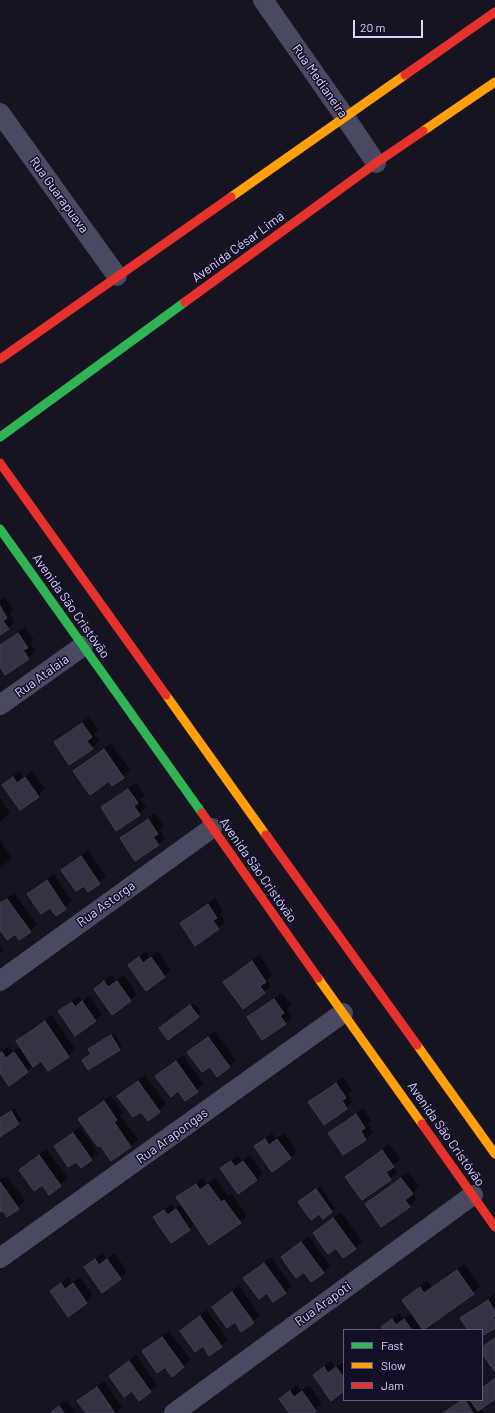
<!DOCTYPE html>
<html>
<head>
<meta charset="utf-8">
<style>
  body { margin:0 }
  #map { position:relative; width:495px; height:1413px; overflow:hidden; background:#161421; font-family:Barlow,sans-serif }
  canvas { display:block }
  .legend { position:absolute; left:343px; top:1329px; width:140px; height:72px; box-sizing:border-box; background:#130f26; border:1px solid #625e7d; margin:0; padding:5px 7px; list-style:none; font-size:12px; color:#d9d4ff }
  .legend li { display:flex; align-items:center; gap:8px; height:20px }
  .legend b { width:20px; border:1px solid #625e7d }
  .scale { position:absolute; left:353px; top:20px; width:70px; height:18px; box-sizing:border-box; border:2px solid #d9d4ff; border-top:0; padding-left:5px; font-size:12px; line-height:14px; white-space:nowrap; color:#d9d4ff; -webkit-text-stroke:3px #130f26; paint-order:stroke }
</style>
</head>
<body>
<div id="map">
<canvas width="495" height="1413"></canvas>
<ul class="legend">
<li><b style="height:5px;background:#30b455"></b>Fast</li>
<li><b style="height:5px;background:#ff9f0a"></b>Slow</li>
<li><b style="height:5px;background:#e5322d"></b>Jam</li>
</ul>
<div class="scale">20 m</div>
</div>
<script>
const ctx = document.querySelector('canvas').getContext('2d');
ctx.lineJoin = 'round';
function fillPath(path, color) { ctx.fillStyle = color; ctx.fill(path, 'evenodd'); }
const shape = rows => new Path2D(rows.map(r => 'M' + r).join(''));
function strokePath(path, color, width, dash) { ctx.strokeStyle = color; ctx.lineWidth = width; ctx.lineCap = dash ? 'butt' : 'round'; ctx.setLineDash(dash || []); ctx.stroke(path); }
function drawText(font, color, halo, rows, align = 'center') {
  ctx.font = font + ' Barlow,sans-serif'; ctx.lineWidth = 3; ctx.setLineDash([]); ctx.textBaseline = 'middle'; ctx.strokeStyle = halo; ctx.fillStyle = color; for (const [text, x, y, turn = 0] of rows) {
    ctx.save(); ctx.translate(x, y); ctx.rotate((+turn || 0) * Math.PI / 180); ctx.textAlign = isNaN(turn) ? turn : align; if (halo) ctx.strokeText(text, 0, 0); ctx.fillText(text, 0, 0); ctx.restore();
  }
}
fillPath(shape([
  [5,597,13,610,10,614,15,622,0,634,0,600],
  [25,627,34,640,30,644,35,651,28,658,0,665,0,644],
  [89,717,98,730,94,734,99,741,92,748,56,742,62,735],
  [111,743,130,770,124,777,113,785,110,780,75,771,81,764],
  [20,771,24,777,32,771,45,789,38,796,3,785,10,778],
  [136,783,145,796,141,799,146,807,139,814,102,808,109,801],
  [0,798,10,813,0,822],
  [155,813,164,826,160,830,165,838,159,844,122,838,128,831],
  [0,840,12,858,0,868],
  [88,850,106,876,88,891,84,884,63,870,69,863],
  [54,874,72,901,56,915,50,906,28,894,35,887],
  [14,893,37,925,30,931,15,933,0,928,0,903],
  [215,898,223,911,220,914,225,922,218,929,181,923,188,916],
  [0,945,3,950,0,953],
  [146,951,150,957,158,951,171,970,164,976,129,965],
  [259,955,272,974,267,980,271,986,264,992,225,982,231,975],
  [111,975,116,981,124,975,137,994,130,1001,95,989],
  [282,993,291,1005,287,1009,292,1017,285,1024,248,1017,255,1011],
  [79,996,82,1001,90,996,102,1014,95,1021,59,1012,66,1005],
  [194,1003,201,1013,198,1016,164,1025],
  [52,1015,75,1049,68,1056,42,1060,9,1084,0,1071,0,1052,9,1046,13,1052,21,1046,17,1041,24,1034],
  [215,1031,236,1060,229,1066,211,1065,189,1052,195,1045],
  [114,1033,122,1046,119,1049,83,1060,92,1053,93,1046],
  [183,1055,204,1084,186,1099,178,1090,157,1076,163,1069],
  [145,1075,166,1104,148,1120,141,1110,119,1096,126,1089],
  [343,1077,352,1090,348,1094,353,1101,346,1108,310,1102,316,1095],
  [111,1095,123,1112,120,1115,138,1139,131,1146,112,1159,80,1119,86,1113],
  [14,1108,22,1120,0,1136,0,1118],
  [363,1108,371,1120,368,1124,373,1132,366,1139,343,1154,329,1133,336,1126],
  [80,1127,98,1153,91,1160,55,1146,62,1140],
  [272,1133,276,1139,284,1133,297,1151,291,1158,255,1147],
  [389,1144,400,1159,393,1166,397,1172,390,1179,363,1199,347,1177,353,1170],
  [46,1149,68,1178,49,1193,42,1184,20,1170,27,1163],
  [238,1155,242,1161,250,1155,263,1173,257,1180,221,1169],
  [408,1172,419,1187,412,1193,416,1199,410,1206,381,1226,366,1204,373,1197],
  [7,1176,25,1201,18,1208,3,1209,0,1211,0,1180],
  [203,1178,207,1184,215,1178,228,1196,232,1194,247,1216,240,1223,195,1223,190,1229,171,1242,154,1218,171,1204,175,1209,182,1204,178,1197,184,1191],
  [320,1186,335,1208,323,1218,319,1213,299,1202],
  [341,1212,362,1241,355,1248,314,1233,321,1226],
  [309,1236,330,1266,323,1272,304,1271,282,1257,289,1251],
  [102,1253,106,1259,114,1253,127,1271,121,1278,102,1291,85,1267],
  [271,1257,292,1286,285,1293,267,1291,245,1278,251,1271],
  [464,1264,480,1286,473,1293,423,1329,424,1330,384,1330,382,1327,399,1313,403,1319,412,1313,403,1300,410,1293,427,1281,432,1287],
  [68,1277,72,1283,80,1277,93,1295,86,1302,68,1315,51,1291],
  [239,1286,260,1315,242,1331,235,1321,213,1307],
  [495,1294,495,1326,482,1335,482,1330,469,1330,461,1319,468,1312],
  [207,1310,228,1340,210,1355,203,1345,181,1331],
  [169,1331,191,1360,172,1375,165,1366,143,1352,150,1345],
  [495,1337,495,1370,482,1351,482,1348],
  [136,1355,157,1385,139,1400,132,1390,110,1376,117,1370],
  [331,1361,335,1367,344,1362,344,1390,314,1375],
  [495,1377,495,1398,481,1408,485,1413,443,1413,460,1400,482,1400,482,1387],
  [104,1381,122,1407,116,1413,87,1413,79,1401,86,1394],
  [297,1385,301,1391,309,1385,322,1403,311,1413,290,1413,280,1399],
  [66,1400,76,1413,49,1413]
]), '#0007');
const building = shape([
  [0,606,7,618,3,621,9,629,0,635,0,606],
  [18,633,28,648,23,650,29,659,5,675,0,667,0,645,18,633],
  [82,723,92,737,87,741,93,749,69,765,54,742,82,723],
  [104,749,124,778,112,786,109,781,90,795,73,771,104,749],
  [13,777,17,783,25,777,39,797,20,810,2,785,13,777],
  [128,789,138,803,134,806,140,815,116,831,101,807,128,789],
  [148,819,158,834,153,837,159,845,135,861,120,838,148,819],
  [81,856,100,884,88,892,84,886,76,891,61,870,81,856],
  [47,880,66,909,56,916,50,908,41,914,27,894,47,880],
  [7,899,31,932,19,940,15,934,7,940,0,930,0,903,7,899],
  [208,904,217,918,213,921,219,929,195,946,180,923,208,904],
  [139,957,143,963,151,957,165,977,146,991,128,965,139,957],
  [252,961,266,982,260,986,265,993,243,1009,223,982,252,961],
  [104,981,108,987,117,981,131,1001,112,1015,94,989,104,981],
  [274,999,284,1013,280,1016,286,1024,262,1040,247,1017,274,999],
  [82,1001,96,1021,75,1036,58,1011,72,1002,75,1007,82,1001],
  [190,1005,199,1017,168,1040,159,1028,190,1005],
  [45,1021,69,1057,48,1071,41,1061,33,1067,16,1041,45,1021],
  [111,1035,120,1050,88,1070,82,1060,91,1054,88,1049,111,1035],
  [208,1037,230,1067,217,1077,210,1067,202,1072,187,1052,208,1037],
  [2,1052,6,1058,14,1052,28,1072,9,1086,0,1073,0,1053,2,1052],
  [176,1061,198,1092,185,1101,178,1091,171,1097,155,1076,176,1061],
  [138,1081,160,1112,148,1121,141,1112,133,1117,117,1096,138,1081],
  [336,1083,346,1098,342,1100,347,1109,324,1125,308,1102,336,1083],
  [104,1101,117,1120,114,1122,131,1147,111,1161,100,1145,98,1147,78,1119,104,1101],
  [11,1111,19,1124,0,1137,0,1118,11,1111],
  [356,1114,365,1128,361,1131,366,1140,343,1155,328,1133,356,1114],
  [73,1133,92,1160,81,1168,76,1162,68,1167,54,1146,73,1133],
  [265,1139,269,1145,277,1139,291,1158,272,1172,254,1146,265,1139],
  [382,1150,394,1167,386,1172,391,1180,362,1200,345,1177,382,1150],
  [39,1155,61,1186,49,1195,42,1185,34,1191,19,1170,39,1155],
  [231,1161,235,1167,243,1161,257,1180,238,1194,220,1168,231,1161],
  [401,1178,413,1194,405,1200,410,1207,381,1227,365,1204,401,1178],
  [0,1182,19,1209,7,1217,3,1211,0,1212,0,1182],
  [196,1184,200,1190,208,1184,221,1202,224,1200,241,1223,209,1245,176,1197,196,1184],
  [316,1189,332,1212,323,1219,319,1214,311,1220,298,1202,316,1189],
  [176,1209,190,1230,171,1243,153,1217,164,1210,168,1215,176,1209],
  [333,1218,356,1249,343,1258,336,1248,328,1254,313,1233,333,1218],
  [301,1242,324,1273,311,1282,304,1272,296,1278,281,1257,301,1242],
  [95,1259,99,1265,107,1259,121,1279,102,1293,84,1267,95,1259],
  [264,1263,286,1293,273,1302,267,1293,259,1299,243,1278,264,1263],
  [457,1270,474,1294,423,1330,402,1300,420,1287,424,1293,457,1270],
  [61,1283,65,1289,73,1283,87,1303,68,1317,50,1291,61,1283],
  [232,1292,254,1323,241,1332,235,1322,227,1328,212,1307,232,1292],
  [488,1300,495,1311,495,1316,493,1317,495,1320,495,1328,482,1336,482,1330,468,1330,460,1318,488,1300],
  [200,1316,222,1347,209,1356,203,1346,195,1352,180,1331,200,1316],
  [392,1319,396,1325,404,1319,412,1330,383,1330,381,1327,392,1319],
  [162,1337,184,1367,172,1377,165,1367,157,1373,142,1351,162,1337],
  [495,1338,495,1372,482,1353,482,1347,495,1338],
  [129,1361,151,1392,139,1401,132,1391,124,1397,109,1376,129,1361],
  [324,1367,328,1373,336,1367,344,1378,344,1391,331,1401,313,1375,324,1367],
  [495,1378,495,1399,478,1411,470,1400,482,1400,482,1388,495,1378],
  [97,1387,115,1413,86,1413,77,1401,97,1387],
  [290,1391,294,1397,302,1391,316,1411,313,1413,289,1413,279,1399,290,1391],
  [462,1400,465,1400,473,1413,443,1413,462,1400],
  [59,1406,64,1413,50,1413,59,1406]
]);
fillPath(building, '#343243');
strokePath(building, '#433f54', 1);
strokePath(shape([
  [263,0,345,117,376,163],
  [0,113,117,276],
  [0,705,83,646],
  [0,981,212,828],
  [0,1258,343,1013],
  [174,1413,473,1195]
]), '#4a4962', 20);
strokePath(shape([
  [0,437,185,302],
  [0,529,202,813]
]), '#30b455', 9);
strokePath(shape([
  [423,131,495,82],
  [231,197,405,75],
  [166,695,266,835],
  [318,978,422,1124],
  [417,1045,495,1154]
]), '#ff9f0a', 9);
strokePath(shape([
  [405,75,495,12],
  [185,302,376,163,423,131],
  [0,359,231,197],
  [0,463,166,695],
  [202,813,318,978],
  [266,835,417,1045],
  [422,1124,495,1227]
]), '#e5322d', 9);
drawText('13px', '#d9d4ff', '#130f26', [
  ["Rua Medianeira",320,81,55],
  ["Rua Guarapuava",59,195,54],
  ["Avenida César Lima",238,247,-36],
  ["Avenida São Cristóvão",71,606,55],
  ["Rua Atalaia",42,676,-36],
  ["Avenida São Cristóvão",258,870,55],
  ["Rua Astorga",106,904,-36],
  ["Avenida São Cristóvão",446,1134,55],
  ["Rua Arapongas",172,1136,-36],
  ["Rua Arapoti",323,1304,-36]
]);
</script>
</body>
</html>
